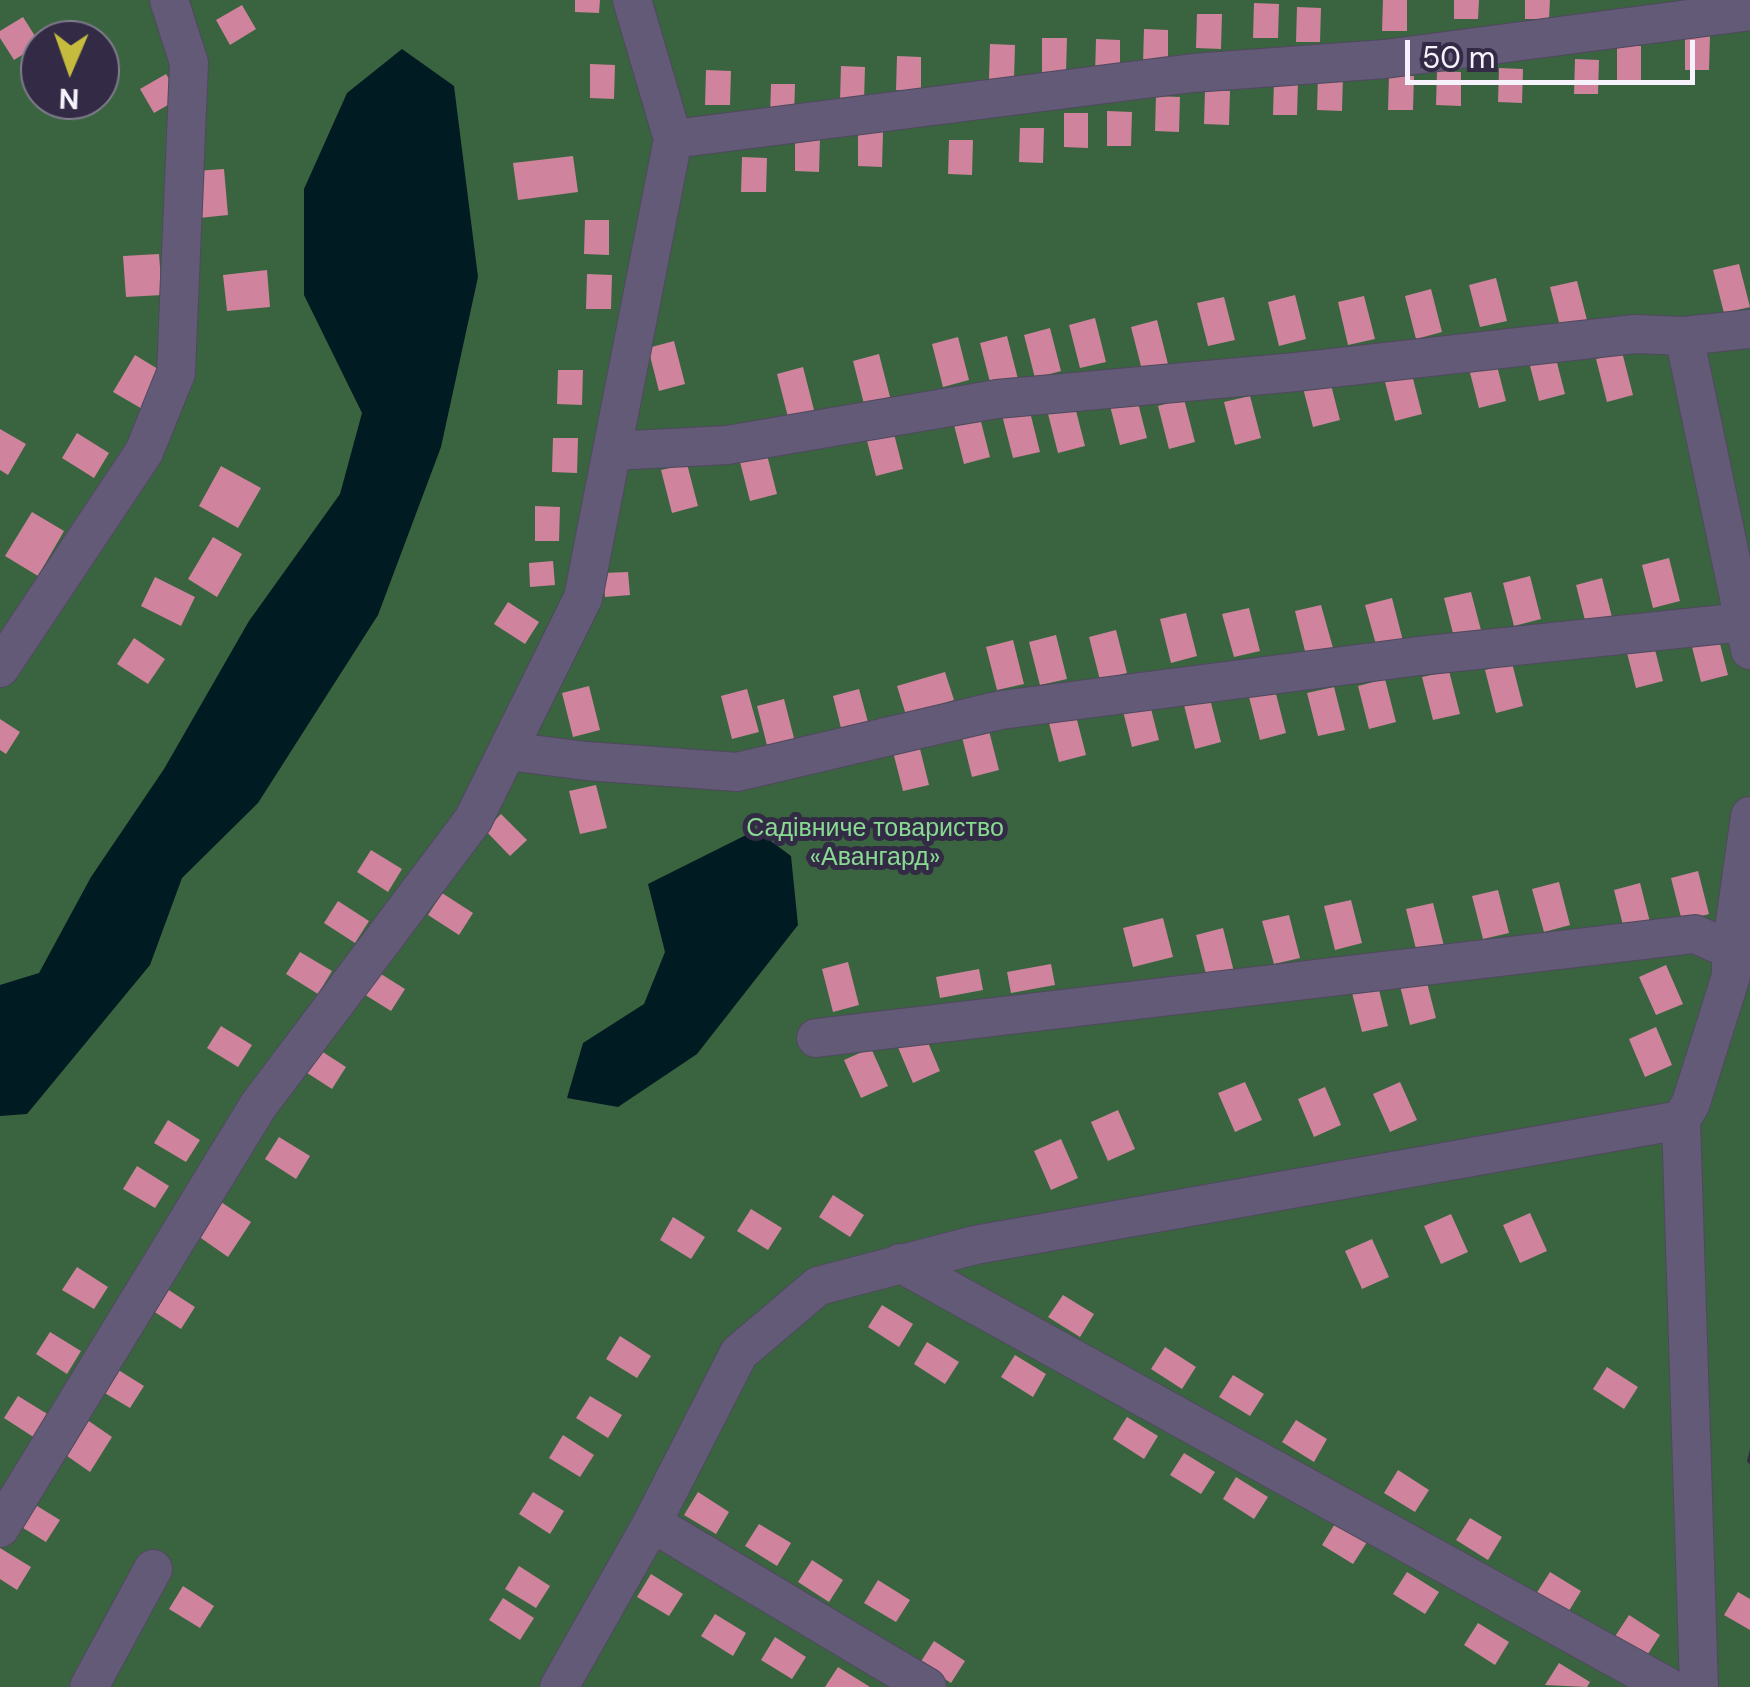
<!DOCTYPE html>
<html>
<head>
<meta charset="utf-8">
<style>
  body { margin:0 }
  #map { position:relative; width:1750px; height:1687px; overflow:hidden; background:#332b45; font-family:"DM Sans",sans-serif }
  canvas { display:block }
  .north { position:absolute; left:20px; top:20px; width:100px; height:100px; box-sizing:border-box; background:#332b45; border:2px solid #817b8e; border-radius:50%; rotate:182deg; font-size:28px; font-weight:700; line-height:40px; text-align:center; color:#f5f2fc }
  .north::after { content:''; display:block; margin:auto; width:35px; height:45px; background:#c5bc3d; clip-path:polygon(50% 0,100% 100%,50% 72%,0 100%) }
  .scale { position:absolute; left:1405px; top:40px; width:290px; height:45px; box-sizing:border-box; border:5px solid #f5f2fc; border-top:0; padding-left:12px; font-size:30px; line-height:35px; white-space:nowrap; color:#f5f2fc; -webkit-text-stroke:8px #332b45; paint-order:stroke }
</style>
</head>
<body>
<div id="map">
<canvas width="1750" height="1687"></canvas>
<div class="north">N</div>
<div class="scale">50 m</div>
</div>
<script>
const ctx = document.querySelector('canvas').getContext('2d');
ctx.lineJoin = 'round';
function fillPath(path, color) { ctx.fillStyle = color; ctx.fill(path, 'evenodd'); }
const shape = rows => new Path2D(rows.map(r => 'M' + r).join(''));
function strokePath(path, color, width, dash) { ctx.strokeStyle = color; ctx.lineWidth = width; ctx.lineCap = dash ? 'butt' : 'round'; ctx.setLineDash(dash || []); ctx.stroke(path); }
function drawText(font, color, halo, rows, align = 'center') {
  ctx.font = font + ' "DM Sans",sans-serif'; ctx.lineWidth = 10; ctx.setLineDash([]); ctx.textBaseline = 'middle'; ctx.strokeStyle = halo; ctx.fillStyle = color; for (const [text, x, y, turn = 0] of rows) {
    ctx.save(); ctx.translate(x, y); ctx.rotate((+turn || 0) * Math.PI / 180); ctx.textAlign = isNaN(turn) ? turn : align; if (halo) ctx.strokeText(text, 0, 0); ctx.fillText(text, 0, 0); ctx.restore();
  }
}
fillPath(shape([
  [0,0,1750,0,1750,1449,1747,1461,1750,1465,1750,1687,0,1687],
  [40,40,100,40,100,100,40,100]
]), '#3a643f');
fillPath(shape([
  [402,49,454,86,478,277,441,447,378,615,258,803,182,878,150,965,27,1114,0,1116,0,985,39,973,91,877,164,769,249,621,340,494,362,413,304,295,304,189,347,93],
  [756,830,791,856,798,925,697,1054,618,1107,567,1098,583,1043,644,1004,665,952,648,884]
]), '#001b22');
fillPath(shape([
  [575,0,600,0,599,13,575,12],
  [1383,0,1407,0,1407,31,1382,31],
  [1454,0,1479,0,1478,19,1454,19],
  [1525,0,1550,0,1549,19,1525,19],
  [1254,3,1279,4,1278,38,1253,38],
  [242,5,256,29,230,45,216,20],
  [1297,7,1321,8,1320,42,1296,42],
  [1197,14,1222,14,1221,49,1196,48],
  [23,17,40,44,14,60,0,38,0,31],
  [1144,29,1168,30,1168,64,1143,64],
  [1685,35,1710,36,1709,70,1685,70],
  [1042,38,1067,38,1066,73,1042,72],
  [1096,39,1120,40,1120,74,1095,74],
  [990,44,1015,45,1014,79,989,79],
  [1617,45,1641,46,1641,80,1617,80],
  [897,56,921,57,921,91,896,90],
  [1575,59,1599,60,1598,94,1574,94],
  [590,64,615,65,614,99,590,98],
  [841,66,865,67,864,101,840,101],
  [1499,68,1523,69,1522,103,1498,102],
  [706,70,731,71,730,105,705,105],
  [1437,71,1461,72,1461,106,1436,105],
  [166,74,180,98,154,113,140,89],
  [1318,76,1343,76,1342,111,1317,110],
  [1389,76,1414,76,1413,110,1388,110],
  [1274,80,1298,81,1297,115,1273,115],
  [771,84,795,84,794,118,770,118],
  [1205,90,1230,91,1229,125,1204,124],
  [1156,96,1180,97,1179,132,1155,131],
  [1107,111,1132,112,1131,146,1107,146],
  [1064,113,1088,113,1088,148,1064,147],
  [1020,128,1044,128,1043,163,1019,162],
  [858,132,883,132,882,167,858,166],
  [795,137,820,137,819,172,795,171],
  [949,140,973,140,972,175,948,174],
  [573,156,578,192,518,200,513,163],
  [742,157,767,158,766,192,741,192],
  [224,169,228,215,199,218,195,171],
  [585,220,609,220,609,255,584,254],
  [159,254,162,295,126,297,123,256],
  [1739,264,1750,307,1724,313,1713,270],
  [267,270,270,307,227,311,223,275],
  [587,274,612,275,611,309,586,309],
  [1496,278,1507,321,1480,327,1469,285],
  [1577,281,1588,324,1561,330,1550,287],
  [1431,289,1442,332,1416,339,1405,296],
  [1295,295,1306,339,1279,346,1268,302],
  [1364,296,1375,339,1348,345,1338,302],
  [1224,297,1235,340,1208,346,1197,303],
  [1095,318,1106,362,1080,368,1069,325],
  [1157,320,1168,364,1142,370,1131,327],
  [1050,328,1061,371,1035,378,1024,335],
  [1007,336,1018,379,991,386,980,343],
  [958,337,969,380,943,387,932,344],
  [674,341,685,384,659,391,648,348],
  [1554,351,1565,394,1539,401,1528,358],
  [1622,352,1633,395,1607,402,1596,359],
  [879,354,890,397,864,404,853,361],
  [135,355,166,374,144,410,113,392],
  [1495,358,1506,401,1479,408,1468,365],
  [803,367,814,410,788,417,777,374],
  [558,370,583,370,582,405,557,404],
  [1411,371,1422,414,1395,421,1384,378],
  [1329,377,1340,420,1313,427,1302,384],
  [1136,395,1147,438,1120,445,1109,402],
  [1250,396,1261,438,1235,445,1224,402],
  [1184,399,1195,442,1169,449,1158,406],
  [1074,403,1085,446,1058,453,1047,410],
  [1029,408,1040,452,1013,458,1002,415],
  [979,414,990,457,964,464,953,421],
  [892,426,903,469,876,476,865,433],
  [0,429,26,444,8,475,0,470],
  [77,433,109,453,94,478,62,458],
  [553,438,578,438,577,473,552,472],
  [766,451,777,494,750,501,739,458],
  [687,464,698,506,672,513,661,470],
  [221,466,261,488,238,528,199,506],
  [535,506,560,507,559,541,535,541],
  [32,512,64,531,38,576,5,556],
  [213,537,242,554,217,597,188,579],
  [1669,558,1680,601,1653,608,1642,565],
  [553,561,555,585,530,587,529,563],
  [628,572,630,595,605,597,603,573],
  [1530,576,1541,619,1514,626,1503,583],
  [155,577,195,597,181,626,141,606],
  [1602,578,1613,621,1587,628,1576,585],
  [1471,592,1482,634,1455,641,1444,598],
  [1392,598,1403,641,1377,648,1365,605],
  [508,602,539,622,525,644,494,624],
  [1321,605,1333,648,1306,655,1295,611],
  [1249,608,1260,651,1234,657,1222,614],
  [1186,613,1197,656,1171,663,1160,619],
  [1116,630,1127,673,1100,680,1089,637],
  [1717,632,1728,675,1701,682,1690,639],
  [1056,635,1067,679,1040,685,1029,642],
  [134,638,165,659,148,684,117,664],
  [1652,638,1663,681,1636,688,1625,645],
  [1013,640,1024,684,997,690,986,647],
  [1512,663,1523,706,1496,713,1485,670],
  [1449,671,1460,714,1433,720,1422,677],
  [945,672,954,700,906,715,897,686],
  [1385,679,1396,722,1369,729,1358,686],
  [589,686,600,730,573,737,562,693],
  [1334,687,1345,730,1318,736,1307,693],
  [747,689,759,732,732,739,721,696],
  [859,689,871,733,844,740,833,696],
  [1275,690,1286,733,1260,740,1249,697],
  [1148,697,1159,740,1132,747,1121,703],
  [784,699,795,742,768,749,757,706],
  [1210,699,1221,742,1195,749,1184,705],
  [1075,712,1086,755,1059,762,1048,719],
  [0,719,20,732,6,754,0,750],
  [988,727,999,770,972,777,961,733],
  [918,741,929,785,903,791,892,748],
  [596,785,607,828,580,834,569,791],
  [501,814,527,840,510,856,485,830],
  [371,850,402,869,388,892,357,872],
  [1698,871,1709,914,1682,921,1671,878],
  [1559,882,1570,925,1544,932,1532,889],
  [1640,883,1651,926,1625,933,1614,890],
  [1498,890,1509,933,1483,939,1472,896],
  [442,893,473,913,459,935,428,915],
  [1351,900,1362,943,1335,950,1324,906],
  [338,901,369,921,355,943,324,923],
  [1433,903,1444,946,1417,953,1406,909],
  [1289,915,1300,958,1274,964,1262,921],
  [1163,918,1173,957,1133,967,1123,928],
  [1223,928,1234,972,1207,978,1196,935],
  [300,952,332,971,318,994,286,974],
  [848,962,859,1005,833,1012,822,969],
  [1051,964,1055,985,1011,993,1007,972],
  [1666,965,1683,1004,1656,1015,1639,977],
  [373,969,405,989,391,1011,359,991],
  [979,969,983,990,940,998,936,977],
  [1425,975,1436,1018,1410,1025,1399,982],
  [1377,982,1388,1026,1362,1032,1351,989],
  [221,1026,252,1045,238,1067,207,1048],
  [1656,1027,1672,1065,1645,1077,1629,1039],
  [924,1033,940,1071,913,1083,897,1045],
  [315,1047,346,1067,332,1089,301,1069],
  [871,1048,888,1086,861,1098,844,1060],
  [1245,1082,1262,1120,1235,1132,1218,1093],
  [1400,1082,1417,1120,1390,1132,1373,1094],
  [1325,1087,1341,1125,1314,1137,1298,1099],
  [1118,1110,1135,1149,1108,1161,1091,1122],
  [168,1120,200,1140,186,1162,154,1143],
  [279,1137,310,1156,296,1179,265,1159],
  [1061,1139,1078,1178,1051,1190,1034,1151],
  [137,1166,169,1186,155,1208,123,1189],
  [833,1195,864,1215,850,1237,819,1217],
  [221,1202,251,1222,228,1257,198,1236],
  [751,1209,782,1228,768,1250,737,1231],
  [1530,1213,1547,1251,1520,1263,1503,1225],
  [1451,1214,1468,1252,1441,1264,1424,1226],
  [673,1217,705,1237,691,1259,660,1240],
  [1372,1239,1389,1277,1362,1289,1345,1251],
  [77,1267,108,1287,94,1309,62,1290],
  [164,1287,195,1307,181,1329,150,1309],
  [1063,1295,1094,1314,1080,1337,1048,1317],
  [882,1305,913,1324,899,1347,868,1327],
  [50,1332,81,1351,67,1374,36,1354],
  [620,1336,651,1356,637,1378,606,1359],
  [927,1342,959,1362,945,1384,914,1364],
  [1165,1347,1196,1367,1182,1389,1151,1369],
  [1015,1355,1046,1374,1033,1397,1001,1377],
  [112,1366,144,1386,130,1408,98,1389],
  [1607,1367,1638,1387,1624,1409,1593,1389],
  [1233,1375,1264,1394,1250,1416,1219,1397],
  [18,1396,49,1415,35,1438,4,1418],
  [590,1396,622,1415,608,1438,576,1418],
  [83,1417,112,1437,90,1472,60,1451],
  [1127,1417,1158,1436,1144,1459,1113,1439],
  [1296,1420,1327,1439,1314,1462,1282,1442],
  [563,1435,594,1455,580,1477,549,1458],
  [1184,1453,1215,1472,1201,1494,1170,1475],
  [1398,1470,1429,1490,1415,1512,1384,1493],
  [1236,1477,1268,1497,1254,1519,1223,1499],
  [533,1492,564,1511,550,1534,519,1514],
  [698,1492,729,1512,716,1534,684,1515],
  [29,1501,60,1520,46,1542,15,1523],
  [1470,1518,1502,1537,1488,1560,1456,1540],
  [1336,1522,1367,1542,1353,1564,1322,1545],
  [759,1524,791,1543,777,1566,745,1546],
  [0,1548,31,1567,17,1590,0,1579],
  [812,1560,843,1580,829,1602,798,1582],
  [519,1566,550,1586,536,1608,505,1589],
  [1407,1572,1439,1592,1425,1614,1393,1594],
  [1550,1572,1581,1591,1567,1614,1536,1594],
  [651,1574,683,1594,669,1616,637,1597],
  [878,1580,910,1600,896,1622,864,1603],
  [183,1586,214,1606,200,1628,169,1609],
  [1738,1592,1750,1599,1750,1630,1724,1615],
  [503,1598,534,1618,520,1640,489,1620],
  [715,1614,746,1633,733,1656,701,1636],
  [1629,1615,1660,1635,1646,1657,1614,1638],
  [1478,1623,1509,1642,1495,1665,1464,1645],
  [775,1637,806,1657,792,1679,761,1660],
  [934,1641,965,1661,951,1683,920,1663],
  [1559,1663,1590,1682,1587,1687,1545,1685],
  [838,1667,870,1687,825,1687]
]), '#cf839d');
const minor = shape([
  [673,139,1193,73,1385,59,1750,11],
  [1684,336,1750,329],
  [613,451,727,445,997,399,1296,372,1635,334,1684,336,1750,650],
  [0,668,144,452,176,373,189,63,169,0],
  [508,751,586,761,737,772,1001,710,1419,656,1744,622],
  [816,1038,1695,934,1731,950],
  [900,1263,1668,1687],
  [652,1523,927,1687],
  [0,1528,258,1106,473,820,583,598,673,139,632,0],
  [89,1687,153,1569],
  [559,1687,652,1523,739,1353,818,1286,975,1245,1681,1120],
  [1699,1687,1681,1120,1691,1103,1731,976,1731,950,1750,816]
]);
strokePath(minor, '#4f495d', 40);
strokePath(minor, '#625a77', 38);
drawText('25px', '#88d991', '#332b45', [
  ["Садівниче товариство",875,829],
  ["«Авангард»",875,858]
]);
</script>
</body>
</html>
